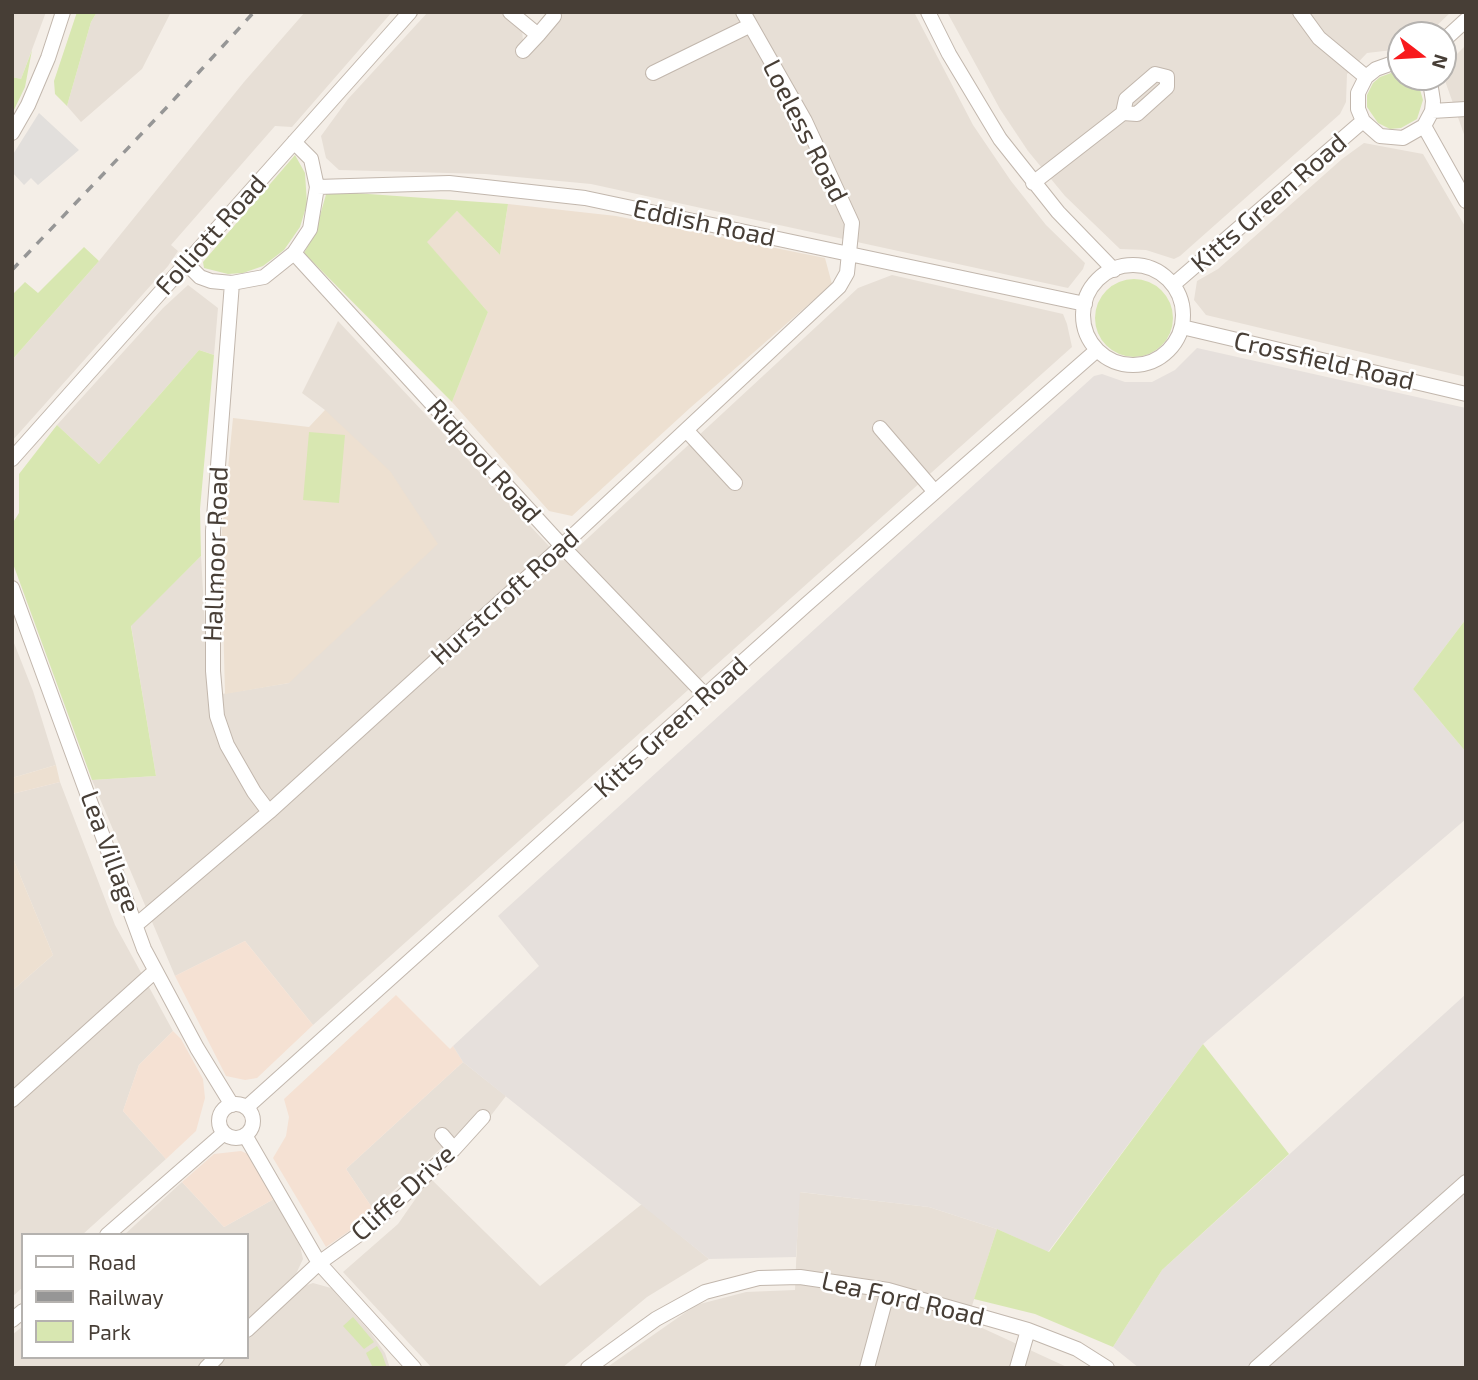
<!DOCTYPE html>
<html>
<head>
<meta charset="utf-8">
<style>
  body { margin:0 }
  #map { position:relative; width:1478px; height:1380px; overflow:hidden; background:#f4eee7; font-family:"Exo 2",sans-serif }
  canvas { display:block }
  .frame { position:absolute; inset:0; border:14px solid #473e36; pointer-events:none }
  .legend { position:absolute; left:21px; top:1233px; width:228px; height:126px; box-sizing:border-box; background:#fff; border:2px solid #b5b2af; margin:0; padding:9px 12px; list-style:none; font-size:21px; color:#473e36 }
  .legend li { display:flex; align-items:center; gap:14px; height:35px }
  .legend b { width:35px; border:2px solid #b5b2af }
  .north { position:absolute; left:1387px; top:21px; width:70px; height:70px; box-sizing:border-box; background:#fff; border:2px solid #b5b2af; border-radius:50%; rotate:107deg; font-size:19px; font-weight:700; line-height:28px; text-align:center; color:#473e36 }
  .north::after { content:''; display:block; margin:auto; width:24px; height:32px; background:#f81a1d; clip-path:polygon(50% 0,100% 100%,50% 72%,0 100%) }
</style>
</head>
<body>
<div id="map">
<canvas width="1478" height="1380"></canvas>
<div class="frame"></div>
<ul class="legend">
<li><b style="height:9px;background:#fff"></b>Road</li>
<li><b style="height:9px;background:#969696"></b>Railway</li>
<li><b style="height:19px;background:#d8e7b1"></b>Park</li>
</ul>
<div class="north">N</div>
</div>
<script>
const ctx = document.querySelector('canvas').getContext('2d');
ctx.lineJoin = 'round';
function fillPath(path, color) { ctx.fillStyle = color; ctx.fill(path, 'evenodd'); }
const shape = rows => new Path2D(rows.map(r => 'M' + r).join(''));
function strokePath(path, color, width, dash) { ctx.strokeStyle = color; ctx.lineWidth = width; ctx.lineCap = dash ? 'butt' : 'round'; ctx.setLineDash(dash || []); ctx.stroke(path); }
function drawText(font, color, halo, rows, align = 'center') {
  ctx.font = font + ' "Exo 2",sans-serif'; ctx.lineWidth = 5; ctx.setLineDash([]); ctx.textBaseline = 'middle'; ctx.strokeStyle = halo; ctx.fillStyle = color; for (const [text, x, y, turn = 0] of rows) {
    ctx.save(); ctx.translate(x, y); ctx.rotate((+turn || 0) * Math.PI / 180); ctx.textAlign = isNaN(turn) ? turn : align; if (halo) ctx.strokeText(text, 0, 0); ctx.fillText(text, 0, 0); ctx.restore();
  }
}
fillPath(shape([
  [12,12,46,12,21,79,12,77],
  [97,12,171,12,142,69,81,122,67,106,91,22],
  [305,12,392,12,292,127,275,126,171,245,178,251,168,266,12,441,12,360,99,261,244,82],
  [428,12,501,12,522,29,523,41,518,48,526,56,560,20,552,12,914,12,973,125,1011,181,1046,225,1085,263,1083,269,1068,288,591,184,485,174,339,170,326,158,321,136,348,99],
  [947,12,1451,12,1427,35,1401,35,1401,49,1367,53,1347,74,1346,102,1340,114,1180,256,1174,259,1146,250,1120,249,1065,196,1028,151,1000,109],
  [1466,45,1466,140,1443,75,1444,67],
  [1364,143,1423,154,1466,228,1466,377,1206,315,1194,300,1197,281,1218,269,1342,159],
  [892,275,1063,314,1067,324,1072,347,313,1025,245,941,175,976,92,780,156,776,131,625,201,556,209,696,289,683,325,410,302,393,338,321,563,561,858,288],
  [188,285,218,308,214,355,199,350,99,464,57,425,163,308],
  [12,638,33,691,56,765,12,778],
  [60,782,115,925,173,1031,139,1065,123,1111,166,1159,82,1235,23,1235,23,1287,12,1297,12,991,53,955,12,856,12,794],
  [463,1062,506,1096,489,1118,482,1112,373,1209,346,1169],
  [430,1178,540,1286,642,1204,709,1259,647,1297,562,1368,432,1368,343,1272,398,1224],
  [182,1182,224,1227,274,1199,300,1246,303,1259,295,1276,247,1323,247,1235,124,1235],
  [799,1192,929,1207,997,1229,967,1321,1069,1368,606,1368,696,1305,746,1292,795,1290],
  [313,1283,331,1288,371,1333,385,1353,390,1368,214,1368,225,1357,247,1357,247,1337,302,1287],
  [23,1326,23,1357,210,1357,199,1368,12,1368,12,1335]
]), '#e7dfd6');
fillPath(shape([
  [245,941,313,1025,257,1078,245,1080,226,1076,175,976],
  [396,995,450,1049,453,1046,463,1062,346,1169,373,1209,355,1227,326,1247,273,1158,286,1136,289,1117,284,1099],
  [173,1031,181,1039,203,1079,205,1098,196,1131,166,1159,123,1111,139,1065],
  [241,1151,250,1155,274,1199,224,1227,182,1182,214,1154]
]), '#f5e1d3');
fillPath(shape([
  [1197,348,1466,408,1466,619,1413,689,1466,752,1466,819,1203,1044,1048,1252,997,1229,929,1207,800,1192,796,1257,709,1259,463,1062,453,1046,539,966,498,916,1094,376,1102,374,1125,382,1152,382,1175,370],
  [1466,994,1466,1368,1139,1368,1113,1347,1162,1270]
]), '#e6e0dc');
fillPath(shape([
  [508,204,616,216,825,258,832,284,690,408,572,516,549,511,452,402,488,312,426,242,457,211,500,255],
  [325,410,390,471,438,544,289,683,225,694,221,540,233,418,309,427],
  [56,765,60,782,12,794,12,778],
  [12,856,53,955,12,991]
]), '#ede0d1');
fillPath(shape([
  [77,12,97,12,91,22,67,106,55,94,54,81],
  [32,50,25,87,12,114,12,77,21,79],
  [1391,73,1401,73,1401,77,1411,77,1419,86,1423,100,1417,119,1401,128,1390,129,1378,123,1367,107,1367,95,1373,83,1380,77],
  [295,155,305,173,307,204,300,227,284,250,263,266,243,273,228,274,204,268,203,262],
  [327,191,508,204,500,255,457,211,427,242,488,312,452,402,304,253,315,233],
  [84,247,99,261,12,360,12,295,25,282,38,293],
  '1095 318a39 39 0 1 1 78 0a39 39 0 1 1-78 0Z',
  [199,350,214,355,200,509,201,556,131,626,156,776,92,780,12,561,12,524,19,513,19,474,57,425,99,464],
  [309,432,345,435,339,503,303,500],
  [1466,619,1466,752,1413,689],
  [1203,1044,1289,1154,1162,1270,1113,1347,1035,1314,974,1299,997,1229,1049,1252],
  [353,1317,374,1342,364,1349,343,1326],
  [377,1346,382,1354,387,1368,373,1368,366,1353]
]), '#d8e7b1');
fillPath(shape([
  [39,113,79,150,38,185,31,178,24,185,12,172,12,156]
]), '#e2dfdc');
const minor = shape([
  [510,12,538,35,523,51],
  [928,12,949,54,1000,139,1058,212,1114,270],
  [1300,12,1319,38,1366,77],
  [538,35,554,16],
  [1443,41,1466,20],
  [1401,64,1390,64,1376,69,1366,77,1358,93,1358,109,1363,121,1380,136,1403,138,1424,126,1432,111,1433,101,1431,88,1424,77],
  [653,73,749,26],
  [1432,111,1466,109],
  [1424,126,1466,201],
  [12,133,28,105,48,58,63,12],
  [1033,183,1123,113,1126,99,1155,74,1167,77,1167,87,1137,114,1123,113],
  [317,187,449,183,585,198,1085,304],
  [294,253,562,546,706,696],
  [186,263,200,277,211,281,232,283,264,277,294,253,310,229,317,187,311,159,294,142],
  '1083 315a50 50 0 1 1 100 0a50 50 0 1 1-100 0Z',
  [232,283,213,531,213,671,217,716,227,745,254,792,269,812],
  [1174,284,1363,121],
  [1182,327,1466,394],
  [880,428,935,492],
  [687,431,735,483],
  [12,459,410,12],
  [12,588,144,949,197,1048,232,1105],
  [136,925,269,812,562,546,839,287,847,273,852,223,805,121,743,12],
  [12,1100,154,972],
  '219 1121a17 17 0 1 1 34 0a17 17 0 1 1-34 0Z',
  [247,1107,807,604,1097,350],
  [245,1135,319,1263,414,1368],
  [442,1135,454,1149],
  [107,1235,223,1134],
  [12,1320,23,1311],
  [247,1330,319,1263,368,1228,454,1149,483,1117],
  [206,1368,217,1357],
  [588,1368,656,1319,705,1292,759,1278,800,1277,888,1290,1028,1330,1077,1349,1107,1368],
  [867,1368,888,1290],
  [1017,1368,1028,1330],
  [1256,1368,1466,1182]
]);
strokePath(minor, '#c2b7ad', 16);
strokePath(minor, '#fff', 14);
strokePath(shape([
  [12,270,168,106,254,12]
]), '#969696', 3.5, [9, 9]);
drawText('26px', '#473e36', '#fff', [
  ["Loeless Road",805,131,63],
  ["Kitts Green Road",1269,203,-41],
  ["Eddish Road",704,223,12],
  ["Folliott Road",211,235,-48],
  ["Crossfield Road",1324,361,13],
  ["Ridpool Road",484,461,48],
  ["Hallmoor Road",216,554,-88],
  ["Hurstcroft Road",505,597,-42],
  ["Kitts Green Road",671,727,-42],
  ["Lea Village",110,852,70],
  ["Cliffe Drive",403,1193,-42],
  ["Lea Ford Road",903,1299,13]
]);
</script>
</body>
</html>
